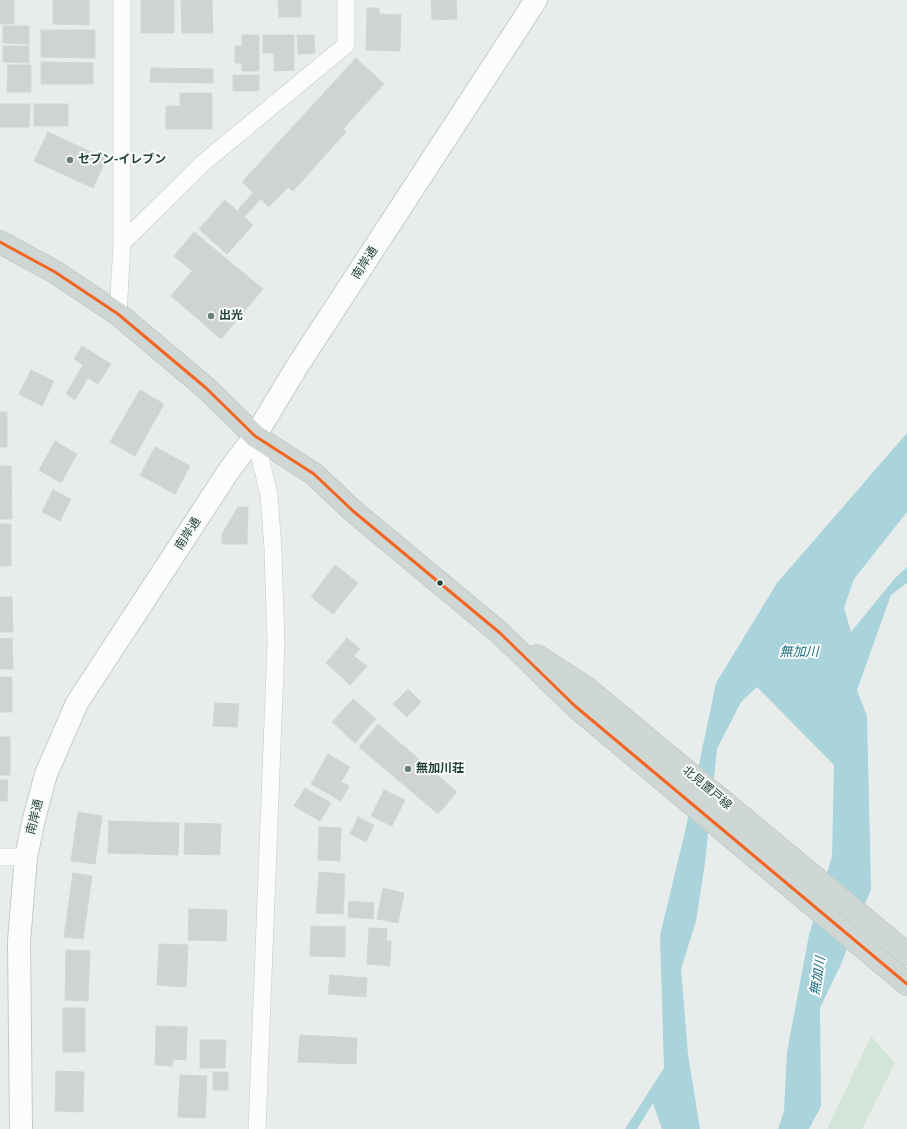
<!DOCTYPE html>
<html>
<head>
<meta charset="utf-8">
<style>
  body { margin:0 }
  canvas { display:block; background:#e8edeb }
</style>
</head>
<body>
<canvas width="907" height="1129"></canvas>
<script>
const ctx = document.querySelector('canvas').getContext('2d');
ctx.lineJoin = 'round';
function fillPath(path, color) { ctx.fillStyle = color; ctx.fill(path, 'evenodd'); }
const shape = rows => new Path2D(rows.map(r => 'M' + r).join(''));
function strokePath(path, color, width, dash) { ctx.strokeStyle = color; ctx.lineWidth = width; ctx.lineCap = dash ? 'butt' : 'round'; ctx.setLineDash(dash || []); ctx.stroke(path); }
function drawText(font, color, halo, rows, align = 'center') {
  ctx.font = font + ' "PT Sans","Noto Sans JP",sans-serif'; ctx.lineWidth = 4; ctx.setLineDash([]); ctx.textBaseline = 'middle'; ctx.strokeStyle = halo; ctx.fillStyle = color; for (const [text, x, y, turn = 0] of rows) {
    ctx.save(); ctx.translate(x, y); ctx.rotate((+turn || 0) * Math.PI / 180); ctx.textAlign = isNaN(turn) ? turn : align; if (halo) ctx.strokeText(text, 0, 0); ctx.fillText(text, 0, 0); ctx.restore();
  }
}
fillPath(shape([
  [871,1036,895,1063,862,1129,827,1129]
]), '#d1e6d8');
fillPath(shape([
  [907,433,907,512,854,579,844,608,851,632,895,578,907,567,907,583,891,595,857,690,867,716,871,889,841,964,820,1008,821,1106,809,1129,778,1129,784,1111,787,1052,809,935,832,856,834,765,757,687,741,702,717,749,705,863,696,921,681,969,688,1054,700,1129,662,1129,653,1103,637,1129,625,1129,664,1068,660,935,684,836,716,683,777,583]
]), '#a9d4db');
const building = shape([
  [0,0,14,0,14,24,0,24,0,0],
  [53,0,89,0,89,25,53,24,53,0],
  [141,0,174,0,174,33,141,33,141,0],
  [181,0,212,0,213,33,182,33,181,0],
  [278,0,301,0,301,17,279,17,278,0],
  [431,0,456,0,457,19,432,20,431,0],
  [367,8,379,8,379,14,401,15,400,51,366,50,367,8],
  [3,26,29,26,29,44,3,43,3,26],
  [41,30,95,30,95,58,41,57,41,30],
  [242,35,259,35,259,71,242,71,242,63,235,63,235,46,242,46,242,35],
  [263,35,294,35,294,70,274,71,274,53,263,53,263,35],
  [297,35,314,35,315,53,298,54,297,35],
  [3,46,29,46,29,63,3,62,3,46],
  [356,58,384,84,343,129,346,132,293,191,288,187,269,207,242,182,356,58],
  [41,62,93,63,93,84,41,84,41,62],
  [8,65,31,65,31,92,7,92,8,65],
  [151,68,213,69,213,83,150,82,151,68],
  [233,75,259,75,259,91,233,91,233,75],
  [180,93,212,93,212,129,166,129,166,106,180,106,180,93],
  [0,104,30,104,29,127,0,127,0,104],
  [34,104,68,104,68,126,34,126,34,104],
  [48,132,106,159,93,188,34,161,48,132],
  [253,193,261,199,244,217,237,211,253,193],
  [225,200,253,225,227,254,199,229,225,200],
  [194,232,263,289,221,339,171,296,192,271,174,256,194,232],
  [82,346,111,364,98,384,88,378,75,400,66,394,83,365,74,359,82,346],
  [31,370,54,381,42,406,19,394,31,370],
  [140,390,164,404,135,456,110,442,140,390],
  [0,412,7,412,7,447,0,447,0,412],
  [55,441,77,454,61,483,39,470,55,441],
  [155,447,190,466,175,494,140,475,155,447],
  [0,466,11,466,12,519,0,519,0,466],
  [53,490,71,499,60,521,42,512,53,490],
  [238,507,248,507,247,544,222,544,222,534,238,507],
  [0,524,11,524,11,566,0,566,0,524],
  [335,565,358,583,333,614,311,597,335,565],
  [0,597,12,597,13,632,0,632,0,597],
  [12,638,13,669,0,669,0,639,12,638],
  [347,638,360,649,354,656,367,666,350,685,326,663,347,638],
  [0,677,12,677,12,712,0,712,0,677],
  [408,689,421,702,407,717,393,704,408,689],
  [353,699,376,719,355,743,332,722,353,699],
  [215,703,239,704,237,727,213,726,215,703],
  [378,724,457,792,438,814,359,747,378,724],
  [0,737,10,737,10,775,0,775,0,737],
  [328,754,350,767,341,782,349,786,341,801,311,784,328,754],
  [0,780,8,780,7,801,0,801,0,780],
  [305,788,331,803,320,821,294,806,305,788],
  [384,790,405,800,392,826,371,816,384,790],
  [78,812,102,816,95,864,71,861,78,812],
  [358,817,374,825,366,842,350,834,358,817],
  [109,821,179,823,178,855,108,853,109,821],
  [185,823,221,824,220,855,184,854,185,823],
  [319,827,341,828,340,861,318,860,319,827],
  [319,872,345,874,343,914,316,913,319,872],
  [73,873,92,876,83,939,64,937,73,873],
  [383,888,404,893,398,923,377,919,383,888],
  [349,901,374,903,373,919,348,917,349,901],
  [189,909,227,910,226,941,188,940,189,909],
  [311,926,345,927,345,957,310,956,311,926],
  [369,928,387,929,386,941,391,941,390,966,367,964,369,928],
  [159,944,188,945,186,987,157,985,159,944],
  [66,950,90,951,88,1001,65,1000,66,950],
  [330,975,367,978,366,997,328,994,330,975],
  [63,1008,85,1008,85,1052,63,1052,63,1008],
  [156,1026,187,1027,186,1060,173,1059,172,1066,155,1065,156,1026],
  [300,1035,357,1038,356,1064,298,1062,300,1035],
  [200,1040,226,1040,225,1068,200,1068,200,1040],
  [56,1071,84,1072,83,1112,55,1111,56,1071],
  [213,1072,228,1072,228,1090,213,1090,213,1072],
  [180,1075,207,1076,205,1118,178,1117,180,1075]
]);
fillPath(building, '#cfd4d2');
strokePath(building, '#d1d6d4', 1);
const minor = shape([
  [122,243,203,163,346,45,346,0],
  [118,314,122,243,122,0],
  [255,436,269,495,273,549,276,644,257,1129],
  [0,857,26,857]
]);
const secondary = shape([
  [21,1129,19,941,26,857,34,819,46,774,77,703,230,469,255,436,298,365,536,0]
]);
const primary = shape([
  [0,242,55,272,118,314,206,388,255,436,314,474,353,511,500,633,575,706,907,984],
  [537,656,585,687,907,954]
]);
strokePath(minor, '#c5cac8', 18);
strokePath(secondary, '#c3cbc8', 24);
strokePath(primary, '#c3ccc9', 24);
strokePath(minor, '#fcfcfc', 17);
strokePath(secondary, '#fcfcfc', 22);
strokePath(primary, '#cfd7d5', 22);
strokePath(shape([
  [0,242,55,272,118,314,206,388,255,436,314,474,353,511,500,633,575,706,907,984]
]), '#f26522', 3);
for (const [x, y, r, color] of [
  [70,160,4,"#697e78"],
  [211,316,4,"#697e78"],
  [440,583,3.5,"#24423a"],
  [408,769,4,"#697e78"]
]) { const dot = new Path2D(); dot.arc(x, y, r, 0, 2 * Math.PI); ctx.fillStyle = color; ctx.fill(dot); strokePath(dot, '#f7fbf9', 1.5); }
drawText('bold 12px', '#24423a', '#f7fbf9', [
  ["セブン-イレブン",78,160],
  ["出光",219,316],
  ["無加川荘",416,769]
], 'left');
drawText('12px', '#24423a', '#f7fbf9', [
  ["南岸通",365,263,-57],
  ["南岸通",188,534,-57],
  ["北見置戸線",707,788,40],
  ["南岸通",35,817,-76]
]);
drawText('italic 13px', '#1c6f80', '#f7fbf9', [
  ["無加川",799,652],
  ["無加川",818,976,-81]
]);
</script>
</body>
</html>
